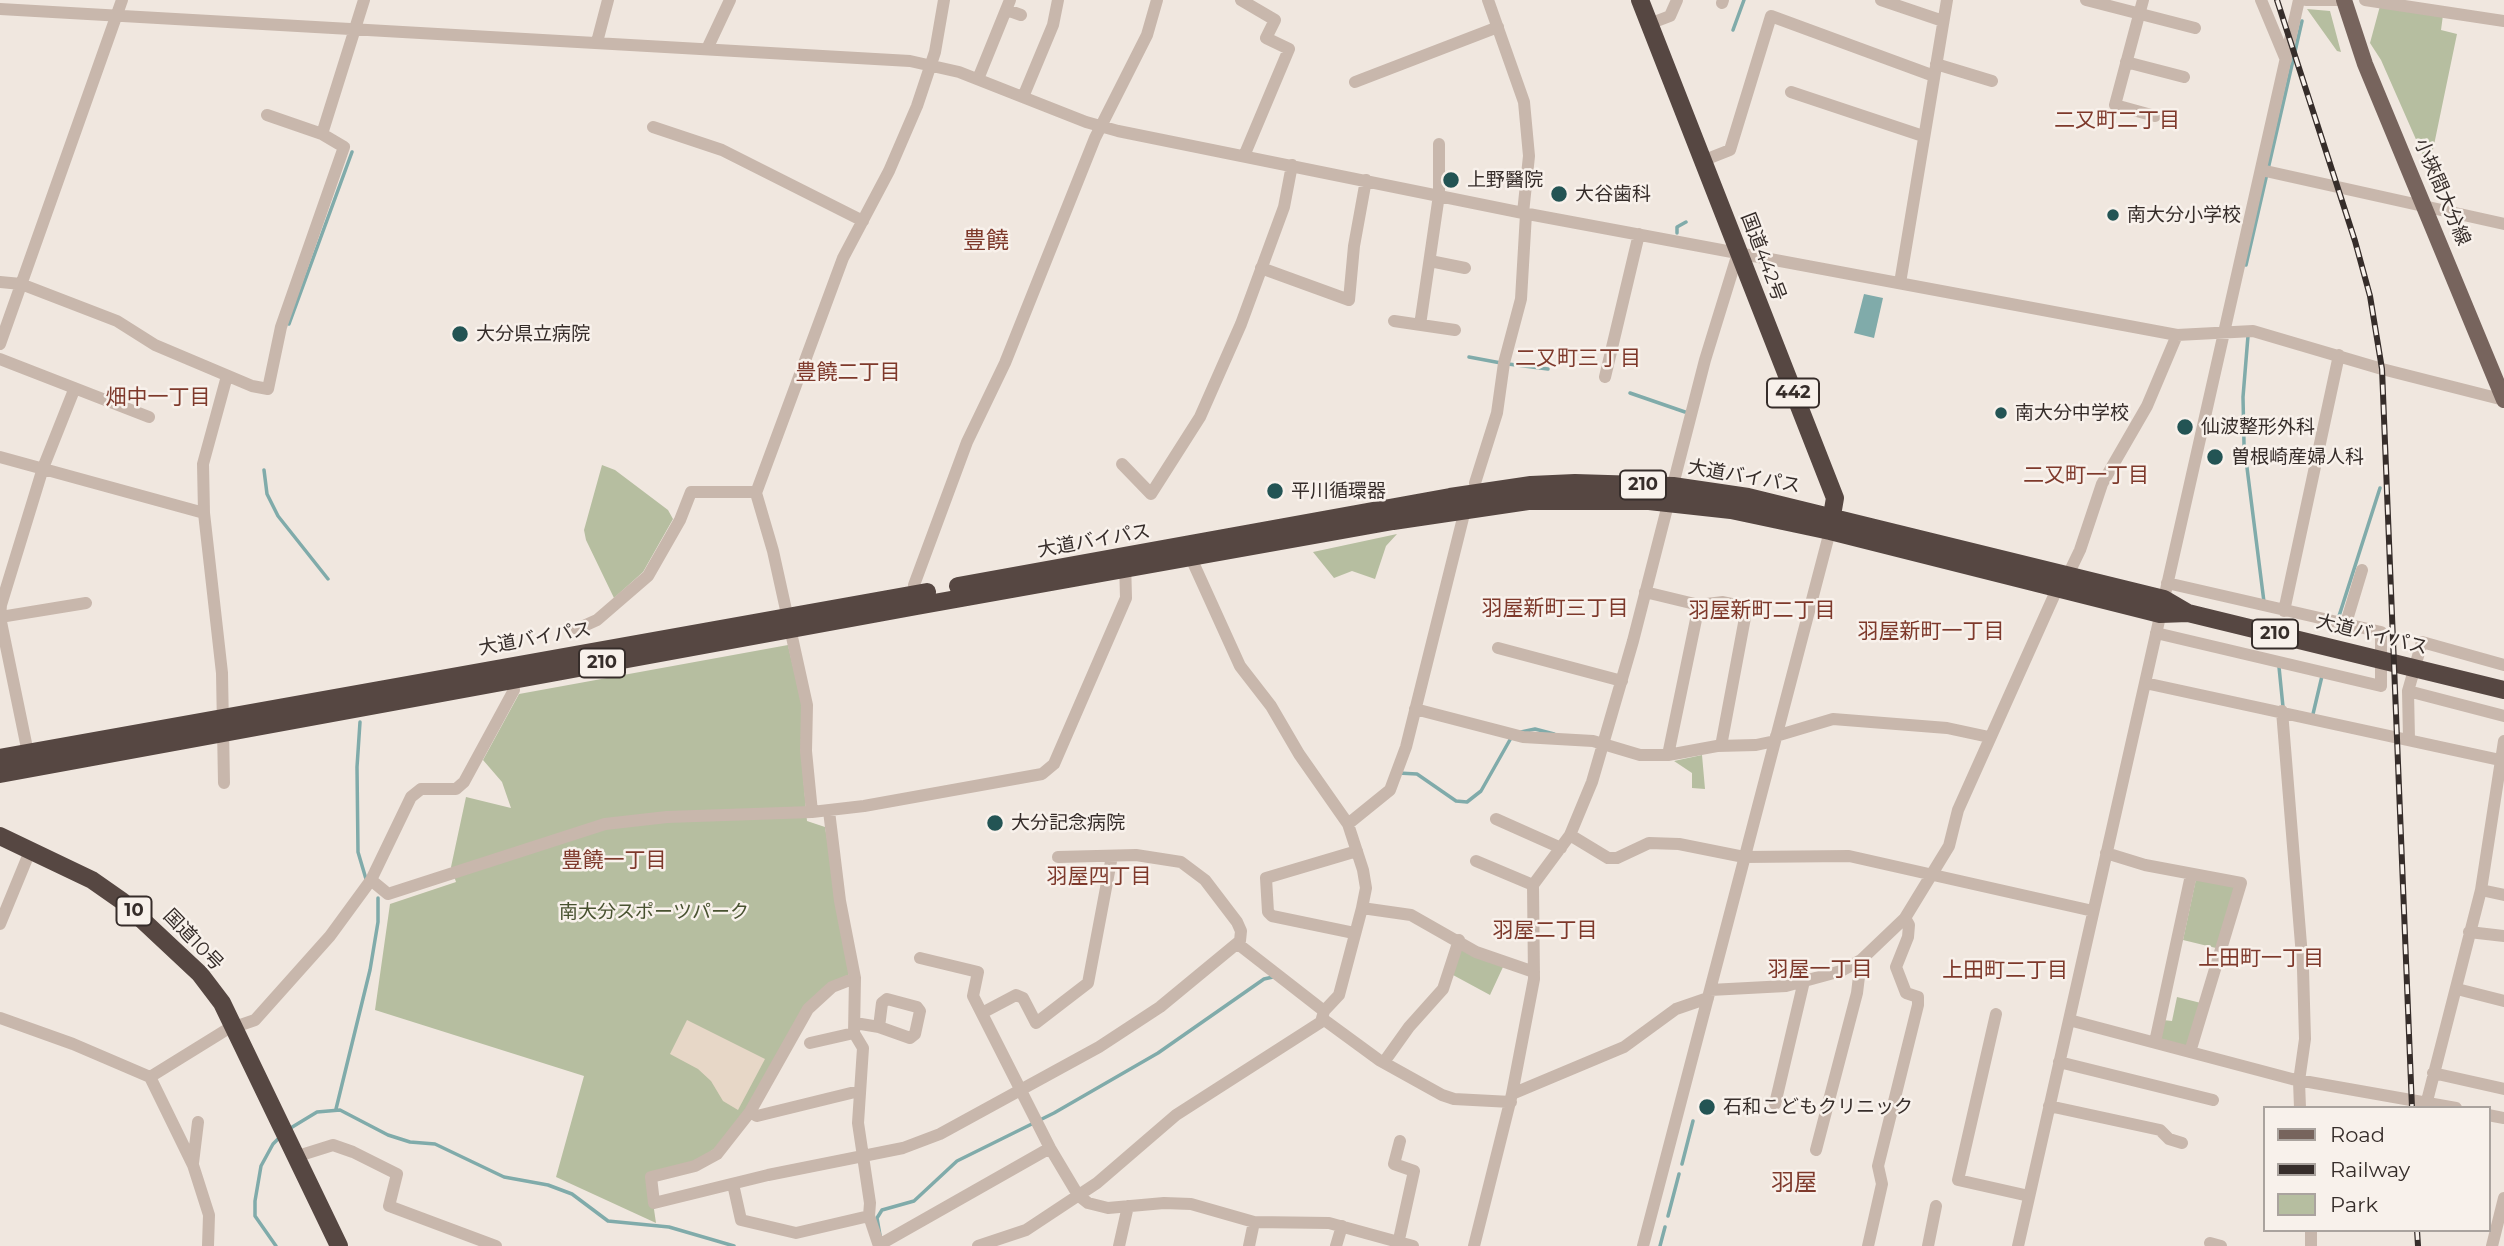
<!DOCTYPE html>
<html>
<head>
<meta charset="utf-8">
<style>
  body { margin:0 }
  #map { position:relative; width:2504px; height:1246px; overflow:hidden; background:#f0e7df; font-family:Montserrat,sans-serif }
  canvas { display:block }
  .legend { position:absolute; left:2263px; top:1106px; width:228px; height:126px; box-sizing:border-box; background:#f8f1eb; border:2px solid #aaa39e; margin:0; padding:9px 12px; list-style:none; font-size:21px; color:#362d2a }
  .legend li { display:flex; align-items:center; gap:14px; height:35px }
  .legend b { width:35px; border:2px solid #aaa39e }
</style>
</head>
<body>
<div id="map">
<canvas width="2504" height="1246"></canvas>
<ul class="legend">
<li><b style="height:9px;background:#77645d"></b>Road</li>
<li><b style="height:9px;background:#362d2a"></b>Railway</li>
<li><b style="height:19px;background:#b6bea0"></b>Park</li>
</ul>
</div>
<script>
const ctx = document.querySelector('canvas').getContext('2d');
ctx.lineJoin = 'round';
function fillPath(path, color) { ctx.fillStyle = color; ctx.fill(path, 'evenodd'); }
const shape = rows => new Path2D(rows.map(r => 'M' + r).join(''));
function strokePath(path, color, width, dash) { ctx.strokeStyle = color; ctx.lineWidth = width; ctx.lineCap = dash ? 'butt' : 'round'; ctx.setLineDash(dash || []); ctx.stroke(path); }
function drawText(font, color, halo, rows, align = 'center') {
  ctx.font = font + ' Montserrat,"Noto Sans JP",sans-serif'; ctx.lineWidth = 5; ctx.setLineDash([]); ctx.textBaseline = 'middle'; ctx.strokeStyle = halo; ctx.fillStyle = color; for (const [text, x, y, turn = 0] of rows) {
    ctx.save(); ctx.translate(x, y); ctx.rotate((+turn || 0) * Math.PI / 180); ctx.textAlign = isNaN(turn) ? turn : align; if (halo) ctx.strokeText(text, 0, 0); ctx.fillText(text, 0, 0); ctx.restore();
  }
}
fillPath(shape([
  [2380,6,2443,15,2441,30,2457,34,2429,169,2381,60,2370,43],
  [2307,9,2330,11,2341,52,2337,51],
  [602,465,615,470,668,510,673,519,643,572,614,598,586,540,584,530],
  [1397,534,1386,546,1375,579,1352,571,1334,578,1313,552],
  [788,645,802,705,801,751,807,821,825,827,850,974,830,983,728,1139,693,1164,649,1175,656,1223,556,1177,584,1076,375,1010,390,904,456,882,451,867,466,797,511,808,502,782,483,760,519,694],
  [1702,755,1705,789,1692,788,1692,773,1674,761],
  [2196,879,2235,887,2216,948,2183,940],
  [1460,945,1503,967,1490,995,1453,975],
  [2177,997,2201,1003,2187,1046,2159,1039,2163,1020,2172,1021]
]), '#b6bea0');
fillPath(shape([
  [687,1020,765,1059,738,1110,723,1101,711,1081,698,1069,670,1054]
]), '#e7d7c7');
fillPath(shape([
  [1864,294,1883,298,1874,338,1854,333]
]), '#80abaa');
strokePath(shape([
  [1733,30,1744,0],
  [1677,233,1677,227,1686,222],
  [2246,265,2302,21],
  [289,324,352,152],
  [2248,336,2243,397,2244,444,2264,602],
  [1469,357,1501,363],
  [1508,364,1548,369],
  [1630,393,1685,412],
  [264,470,267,494,278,516,328,579],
  [2339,616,2380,488],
  [2279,667,2283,707],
  [2313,714,2322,676],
  [360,722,357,767,358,852,366,879],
  [1521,732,1535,729,1554,734],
  [1398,773,1417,774,1456,801,1467,802,1481,791,1511,738],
  [336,1109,370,970,378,922,378,898],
  [289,1129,317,1112,340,1110,388,1135,410,1142,435,1144,504,1177,548,1185,572,1194,608,1221,669,1227,734,1246],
  [1682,1164,1693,1121],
  [1668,1216,1679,1174],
  [881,1241,877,1218,882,1210,914,1201,957,1161,1054,1113,1158,1053,1264,979,1273,977],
  [276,1246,255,1216,255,1201,261,1166,273,1144,281,1136],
  [1660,1246,1665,1227]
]), '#80abaa', 3.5);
strokePath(shape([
  [944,0,935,52,917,106,889,171,843,258,756,493,773,551,807,705,806,751,812,812,864,806,1042,774,1054,764,1126,598,1125,561],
  [1241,0,1275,20,1266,38,1289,49,1244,156],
  [1488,0,1524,102,1529,156,1523,213],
  [1881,0,1943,21],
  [2086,0,2195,28],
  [2143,0,2115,105,2155,116],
  [2261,0,2286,60],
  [2306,0,2342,0],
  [2365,0,2504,21],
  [1722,3,1723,0],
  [0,9,910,61,959,72,1086,122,1118,131,1523,213,2177,335,2253,331,2382,369,2504,400],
  [1007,10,1021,15],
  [1649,24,1670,16,1677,0],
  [597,42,608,0],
  [707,49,730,0],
  [2126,62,2184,77],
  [1936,64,1992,81],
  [978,79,1010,0],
  [1355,82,1498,27],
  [1791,92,1923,136],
  [1023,97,1053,25,1058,0],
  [653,127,722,150,863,221],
  [322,134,364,0],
  [1702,161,1730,150,1771,16,1934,76],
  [2261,170,2504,224],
  [1430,261,1465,268],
  [1261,268,1349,300,1354,246,1366,180],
  [0,282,21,284,117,321,155,345,252,386,268,389,281,327,344,147,322,134,267,115],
  [1900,283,1947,0],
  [1394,321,1455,330],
  [1420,325,1439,195,1439,144],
  [0,344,122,0],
  [0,359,149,417],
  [1605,377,1639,234],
  [0,457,204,513],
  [1122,464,1151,494,1200,417,1241,324,1284,207,1292,165],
  [1480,500,1475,483,1497,413,1504,363,1521,299,1526,214],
  [1185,553,1191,558,1240,666,1271,706,1299,754,1348,824,1363,870,1366,888,1362,908,1411,915,1476,952,1534,972],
  [2068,575,2080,550,2102,484,2147,406,2177,335],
  [1645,592,1699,605,1723,602,1747,607,1721,746],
  [916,601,914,585,967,442,1005,363,1095,138,1147,35,1157,0],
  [2284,611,2339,355],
  [0,617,86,603],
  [2346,623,2362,570],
  [577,629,597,620,648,576,680,520,691,492,756,492],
  [2156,633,2381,686,2381,632,2167,583],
  [1498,648,1622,681],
  [2145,683,2504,761],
  [2408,691,2504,716],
  [1415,709,1523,737,1593,741,1640,755,1668,755,1717,746,1756,745,1775,741],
  [2282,711,2303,969,2305,1039,2299,1081,2300,1108],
  [1776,736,1833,719,1947,728,1989,737],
  [2409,739,2408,691,2422,642,2504,665],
  [28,753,0,617,1,605,43,468,74,390],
  [1668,755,1699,605],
  [224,783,222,673,204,513,203,464,227,376],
  [829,811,840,901,855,978,832,987,808,1009,750,1112,717,1154,695,1166,651,1177,654,1203,768,1175,903,1148,940,1134,1099,1047,1160,1007,1240,941,1241,931,1237,922,1205,880,1181,862,1136,855,1058,857],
  [1496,819,1561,848],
  [1348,824,1390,790,1406,747,1463,518,1458,506],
  [1570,835,1608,858,1617,858,1649,843,1679,844,1744,857,1849,856,2093,911],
  [2106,853,2145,865,2241,883,2190,1052],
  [1476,861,1533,885],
  [371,880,388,894,605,824,667,817,812,812],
  [2481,890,2504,895],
  [0,924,28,856],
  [2469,932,2504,936],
  [1354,933,1272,916,1268,912,1266,878,1357,851],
  [920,958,978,972,973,996,1050,1148,1078,1195,1088,1203,1108,1208,1164,1203,1191,1204,1254,1222,1329,1223,1413,1246],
  [855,978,854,1033,863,1048,858,1123,870,1203,869,1216,879,1246],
  [2457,989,2504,1001],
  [1710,990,1786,986,1841,971,1861,960,1905,918,1949,846,1958,810,2057,589],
  [1324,1011,1339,995,1362,908],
  [982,1013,1016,995,1023,998,1036,1023,1088,983,1112,856],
  [1996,1014,1958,1180,2029,1196],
  [0,1018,73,1044,150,1077,226,1030,255,1020,330,936,371,880,411,797,421,789,456,789,464,782,514,690,512,679],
  [1323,1019,1379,1060,1442,1095,1454,1099,1511,1102],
  [2069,1020,2292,1079,2456,1108],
  [855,1023,879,1027,882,1003,887,999,917,1007,920,1011,915,1034,910,1038,879,1027],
  [2155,1042,2191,875],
  [810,1043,854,1033],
  [1384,1062,1409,1027,1443,989,1459,940],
  [2059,1062,2213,1100],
  [2433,1073,2504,1089],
  [150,1077,193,1165,209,1215,208,1246],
  [1512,1094,1534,979,1533,885,1570,835,1592,782,1633,641,1705,360,1738,253],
  [2427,1101,2481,890,2504,741],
  [1775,1104,1804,981],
  [2049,1106,2160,1130,2169,1139,2182,1143],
  [750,1112,757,1116,859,1091],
  [2488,1115,2504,1118],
  [1816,1150,1857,993,1861,960],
  [298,1156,333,1145,353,1152,397,1174,389,1206,496,1246],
  [193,1163,198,1122],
  [733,1184,741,1220,796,1233,869,1216],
  [2311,1230,2311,1246],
  [2210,1243,2221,1246],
  [1398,1244,1414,1171,1394,1164,1400,1141],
  [879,1245,1050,1148],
  [978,1246,1026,1230,1097,1183,1176,1115,1321,1022,1324,1011,1238,944],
  [1119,1246,1128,1206],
  [1249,1246,1254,1222],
  [1336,1246,1342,1226],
  [1474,1246,1512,1094,1624,1047,1676,1009,1708,998],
  [1643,1246,1830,531],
  [1868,1246,1882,1184,1878,1166,1918,1005,1918,997,1906,993,1896,967,1908,937,1909,925,1905,918],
  [1928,1246,1936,1206],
  [2018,1246,2299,0],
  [2492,1246,2504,1198]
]), '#c8b7ac', 12);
strokePath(shape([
  [2344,0,2365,64,2504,400]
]), '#77645d', 16);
strokePath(shape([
  [1640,0,1835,498,1830,527],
  [958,586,1450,497,1531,485,1575,483,1673,486,1748,497,2164,599,2188,613],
  [0,758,927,592],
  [0,774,917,606,1393,521,1528,501,1649,501,1731,510,1830,531,2160,614,2188,613,2504,690],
  [0,836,92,880,122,901,200,974,222,1003,339,1246]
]), '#564742', 18);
const rail = shape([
  [2277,0,2355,241,2370,296,2382,369,2412,1108],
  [2417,1230,2418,1246]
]);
strokePath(rail, '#362d2a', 6);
strokePath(rail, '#f8f1eb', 3.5, [10]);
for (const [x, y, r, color] of [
  [1451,180,9,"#235454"],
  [1559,194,9,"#235454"],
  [2113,215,7,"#235454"],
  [460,334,9,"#235454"],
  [2001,413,7,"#235454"],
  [2185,427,9,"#235454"],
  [2215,457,9,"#235454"],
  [1275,491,9,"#235454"],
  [995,823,9,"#235454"],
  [1707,1107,9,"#235454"]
]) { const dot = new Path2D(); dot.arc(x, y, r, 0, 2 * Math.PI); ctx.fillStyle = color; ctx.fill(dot); strokePath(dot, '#f8f1eb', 2.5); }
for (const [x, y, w] of [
  [1793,393,52],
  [1643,485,46],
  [2275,634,46],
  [602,663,46],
  [134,911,35]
]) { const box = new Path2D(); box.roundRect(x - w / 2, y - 14.5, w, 29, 5); ctx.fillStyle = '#f8f1eb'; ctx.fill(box); strokePath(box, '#362d2a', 2); }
drawText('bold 18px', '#362d2a', null, [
  ["442",1793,393],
  ["210",1643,485],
  ["210",2275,634],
  ["210",602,663],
  ["10",134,911]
]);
drawText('19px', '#362d2a', '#f8f1eb', [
  ["上野醫院",1467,180],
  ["大谷歯科",1575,194],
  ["南大分小学校",2127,215],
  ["大分県立病院",476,334],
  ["南大分中学校",2015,413],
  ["仙波整形外科",2201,427],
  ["曽根崎産婦人科",2231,457],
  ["平川循環器",1291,491],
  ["大分記念病院",1011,823],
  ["石和こどもクリニック",1723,1107]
], 'left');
drawText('19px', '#362d2a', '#f8f1eb', [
  ["小挾間大分線",2442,192,67],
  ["国道442号",1763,257,69],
  ["大道バイパス",1744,477,10],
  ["大道バイパス",1094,541,-10],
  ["大道バイパス",2372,635,14],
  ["大道バイパス",535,639,-10],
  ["国道10号",193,940,46]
]);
drawText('19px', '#485230', '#f8f1eb', [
  ["南大分スポーツパーク",654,912]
]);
drawText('21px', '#7e392b', '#f8f1eb', [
  ["二又町二丁目",2117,121],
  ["二又町三丁目",1578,359],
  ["豊饒二丁目",848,373],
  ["畑中一丁目",158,398],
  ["二又町一丁目",2086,476],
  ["羽屋新町三丁目",1555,609],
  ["羽屋新町二丁目",1762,611],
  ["羽屋新町一丁目",1931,632],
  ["豊饒一丁目",614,861],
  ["羽屋四丁目",1099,877],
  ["羽屋二丁目",1545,931],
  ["上田町一丁目",2261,959],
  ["羽屋一丁目",1820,970],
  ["上田町二丁目",2005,971]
]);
drawText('23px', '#7e392b', '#f8f1eb', [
  ["豊饒",986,241],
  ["羽屋",1794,1183]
]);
</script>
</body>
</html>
